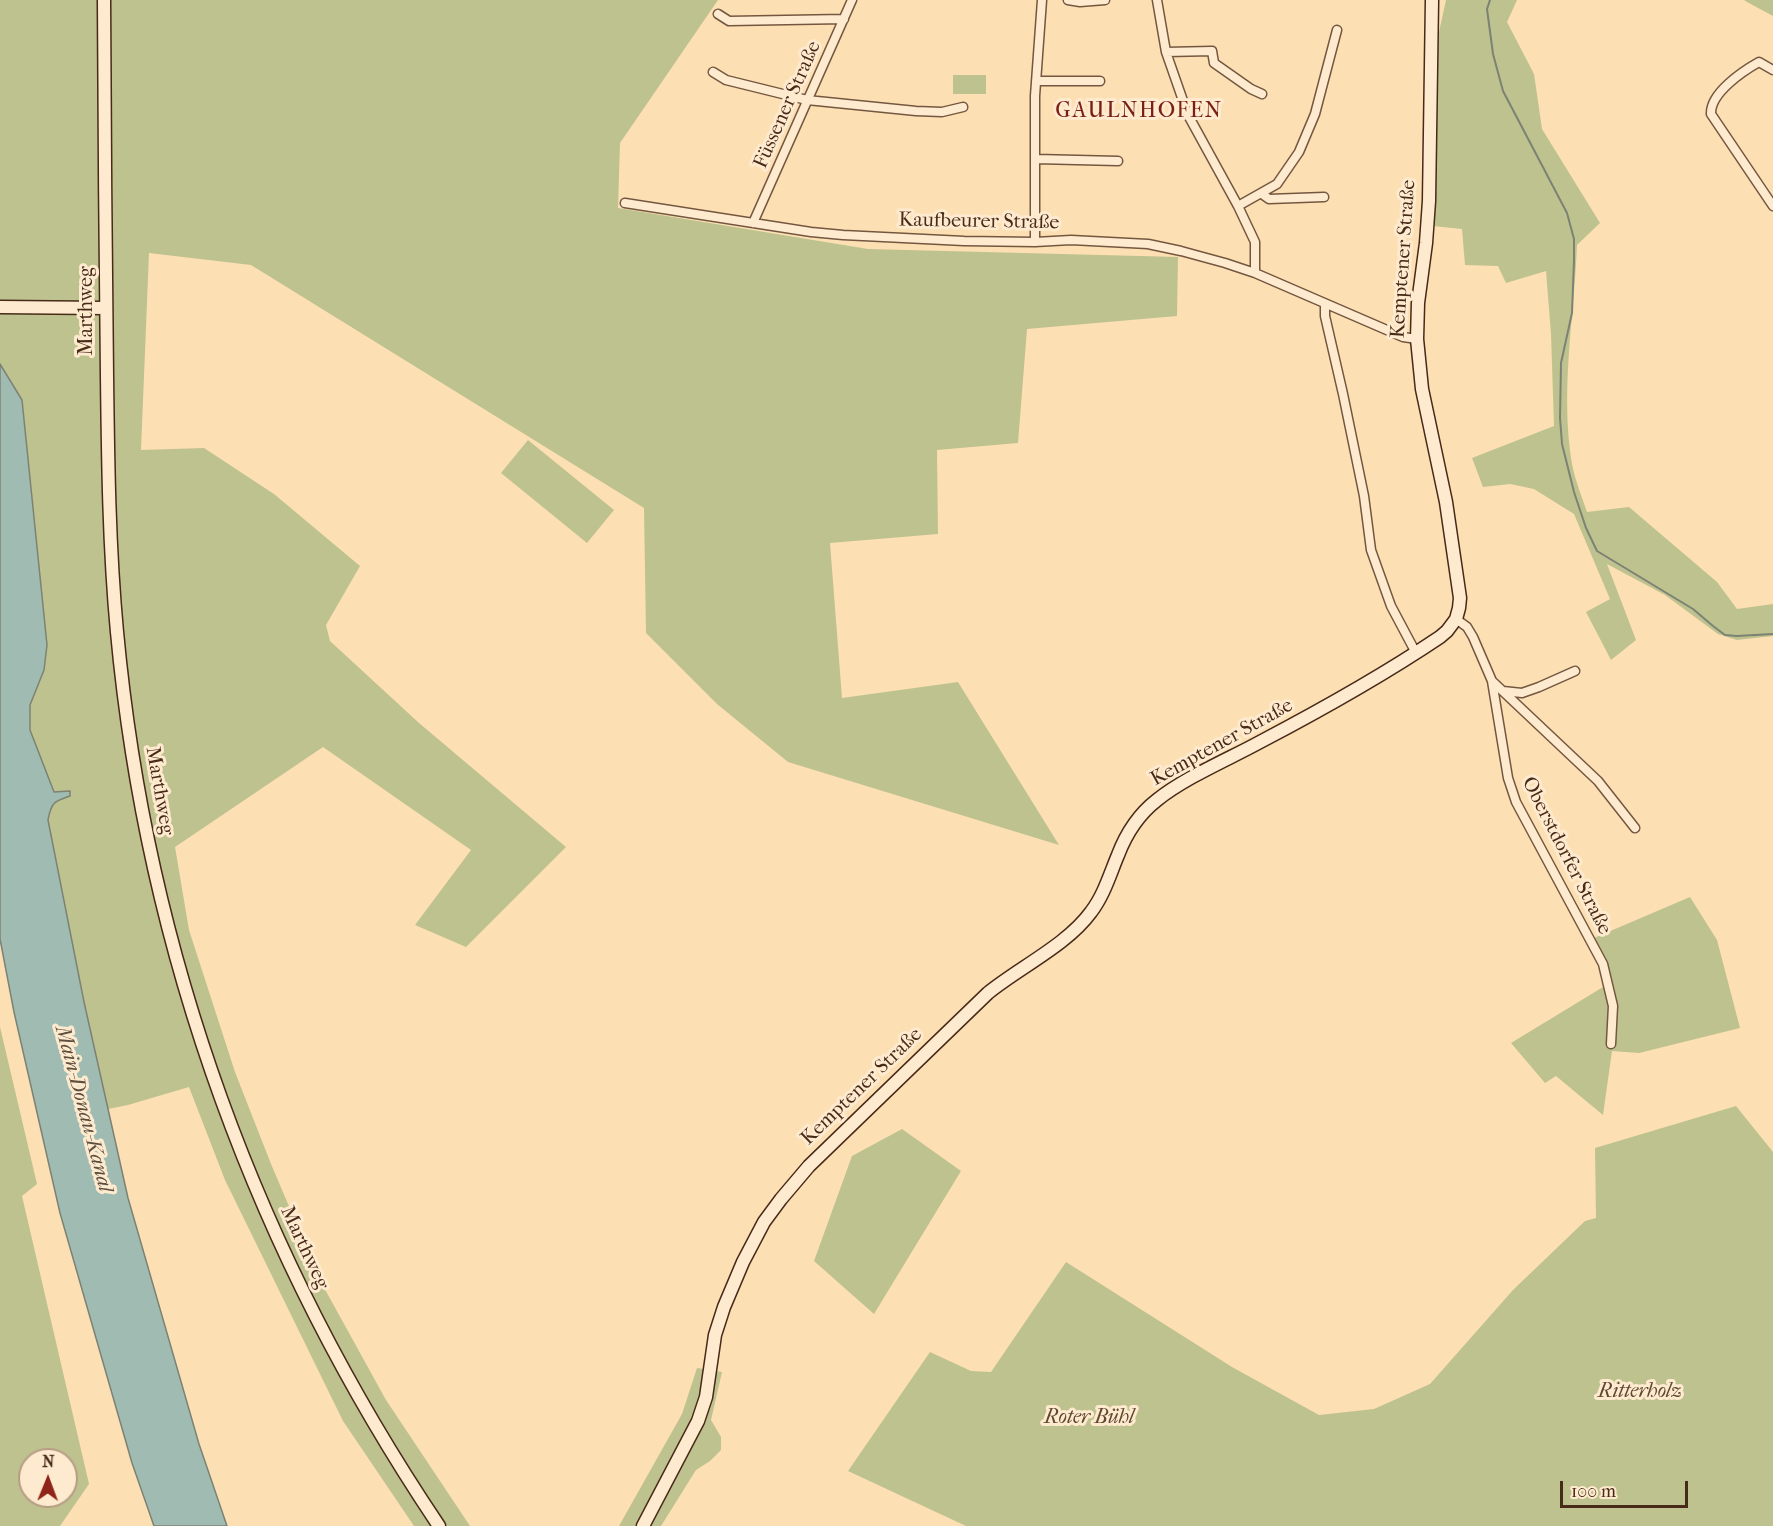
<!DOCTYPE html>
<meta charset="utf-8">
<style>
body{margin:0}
#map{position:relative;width:1773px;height:1526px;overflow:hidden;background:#fddfb4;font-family:"IM FELL French Canon",serif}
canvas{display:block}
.north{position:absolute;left:18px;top:1448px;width:60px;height:60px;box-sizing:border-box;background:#feeace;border:2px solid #b59d85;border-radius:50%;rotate:1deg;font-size:16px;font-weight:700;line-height:24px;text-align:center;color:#472a18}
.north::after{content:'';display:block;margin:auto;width:21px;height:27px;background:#8f2418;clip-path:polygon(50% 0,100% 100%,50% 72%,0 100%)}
.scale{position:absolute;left:1560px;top:1481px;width:128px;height:27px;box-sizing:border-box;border:3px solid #472a18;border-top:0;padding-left:8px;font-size:18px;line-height:21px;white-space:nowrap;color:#472a18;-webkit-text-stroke:4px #feeace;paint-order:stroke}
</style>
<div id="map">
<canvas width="1773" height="1526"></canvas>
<div class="north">N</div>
<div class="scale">100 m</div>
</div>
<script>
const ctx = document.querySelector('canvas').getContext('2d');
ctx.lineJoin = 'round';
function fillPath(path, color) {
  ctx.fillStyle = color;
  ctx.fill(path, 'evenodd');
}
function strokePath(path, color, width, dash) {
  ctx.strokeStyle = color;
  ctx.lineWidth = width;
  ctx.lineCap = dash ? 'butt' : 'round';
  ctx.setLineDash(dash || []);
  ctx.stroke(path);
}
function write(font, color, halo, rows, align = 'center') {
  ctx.font = font + ' "IM FELL French Canon",serif';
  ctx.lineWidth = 6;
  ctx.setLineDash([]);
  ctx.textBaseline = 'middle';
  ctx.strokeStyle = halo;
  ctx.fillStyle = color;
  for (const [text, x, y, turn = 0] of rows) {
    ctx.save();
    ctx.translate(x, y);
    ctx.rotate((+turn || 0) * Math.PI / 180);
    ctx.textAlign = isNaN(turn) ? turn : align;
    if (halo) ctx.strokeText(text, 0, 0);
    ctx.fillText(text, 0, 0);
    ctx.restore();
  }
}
fillPath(new Path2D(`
 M0 0H718L620 143 618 208 868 249 1178 257 1177 316 1027 329 1018 443 937 450 938 534 830 543 842 698 958 682 1059 845 788 762 717 704 646 633 644 508 251 265 149 253 141 450 204 448 274 494 360 566 326 625 330 641 419 723 566 847 466 947 415 925 471 850 323 747 175 847 189 930 235 1072 271 1164 322 1284 386 1400 470 1526H414L343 1421 225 1180 189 1087 128 1105 108 1109 84 1002 48 820C51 803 54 801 70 796L69 791 54 792 30 730V705L44 670 22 400 0 364Z
 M1446 0H1517L1507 22 1534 74 1542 129 1600 223 1577 245C1574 318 1560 391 1572 464 1575 480 1582 497 1587 512L1629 507 1717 582 1737 609 1773 604V636L1737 640 1718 634 1665 595 1607 564 1636 640 1611 660 1586 612 1610 599 1574 514 1534 489 1510 484 1483 487 1472 458 1554 426 1551 334 1546 271 1506 283 1498 266 1465 265 1462 229 1433 226 1436 46Z
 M1744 0H1773V16L1747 2Z
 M953 75H986V94H953Z
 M528 440 614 510 587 543 501 473Z
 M1690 897 1717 940 1740 1028 1639 1053 1612 1051 1603 1115 1556 1076 1545 1083 1511 1043 1608 984 1594 938Z
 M0 1027 37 1184 22 1196 89 1484 60 1526H0ZM30 1460H66V1496H30Z
 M1736 1106 1773 1152V1526H966L848 1471 930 1352 971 1371 991 1372 1066 1262 1232 1367 1319 1415 1374 1409 1430 1384 1513 1290 1585 1221 1596 1218 1595 1148Z
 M902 1129 961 1171 874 1314 814 1261 852 1156Z
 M697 1368 722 1372 711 1420 721 1437V1450L710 1461 696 1470 661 1526H619L682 1414Z`), '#bec28e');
const water = new Path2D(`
 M0 364 22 400 47 645 44 670 30 705V730L54 792 70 791V796C54 801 51 803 48 820L84 1002 128 1198 199 1444 227 1526H154L132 1463 60 1213 14 1012 0 939Z`);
fillPath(water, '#a0bcb2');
strokePath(water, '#7c8274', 1.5);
strokePath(new Path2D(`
 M1490 0 1487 9 1493 54 1503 91 1567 213 1574 239V259
 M1574 260 1572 313 1561 363 1560 418 1562 444 1574 492 1586 528 1597 551 1693 609 1713 626 1725 635 1737 636 1773 634`), '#7c8274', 2);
const street = new Path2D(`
 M1068 0 1080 2 1105 0
 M1157 0 1166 52 1188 115 1238 206 1255 242V273
 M718 14 729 21 844 19
 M1166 52 1212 51 1214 63 1251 89 1262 94
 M1773 70 1759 62C1743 71 1710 93 1711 114L1773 206
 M713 72 726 80 807 100 916 111 942 112 963 107
 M1036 81H1100
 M1036 159 1118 161
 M1262 194 1269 199 1324 197
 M625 203 811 232 843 235 964 241 1035 242 1071 240 1148 244 1181 251 1225 263 1255 273 1403 337 1417 339
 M1238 206 1277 184 1299 152 1315 114 1337 30
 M753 223 852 0
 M1035 242V96L1042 0
 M1325 304V316L1343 394 1364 496 1371 550 1391 606 1416 653
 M1456 619 1467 627 1473 637 1492 681 1598 781 1635 828
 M1492 681 1508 778 1516 802 1603 964 1613 1006 1611 1044
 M1503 691 1522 693 1539 687 1575 671`);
const secondary = new Path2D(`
 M104 0C105 125 105 251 107 376 108 462 109 547 117 632 147 955 258 1257 439 1526
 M0 307 106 308
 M643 1526 698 1421 706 1397 715 1335 724 1307 743 1262 764 1222 781 1199 809 1166 988 993C1020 967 1067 945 1091 912 1104 895 1110 874 1118 855 1126 834 1139 814 1157 800 1186 777 1227 760 1260 742 1321 710 1382 676 1440 637L1447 631 1456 619 1459 608 1460 598 1446 502 1422 389 1417 339 1418 303 1426 243 1429 201 1432 0`);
strokePath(street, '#74573f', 11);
strokePath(secondary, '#472a18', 15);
strokePath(street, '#feeace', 8);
strokePath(secondary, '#feeace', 12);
write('20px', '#472a18', '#feeace', [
 ["Füssener Straße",788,105,-66],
 ["Kaufbeurer Straße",979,222,1],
 ["Kemptener Straße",1404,259,-86],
 ["Marthweg",87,311,-90],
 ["Kemptener Straße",1222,743,-29],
 ["Marthweg",159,791,80],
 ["Oberstdorfer Straße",1566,856,63],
 ["Kemptener Straße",862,1087,-44],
 ["Marthweg",304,1248,65]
]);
write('italic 20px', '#5f4830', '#feeace', [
 ["Ritterholz",1640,1392],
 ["Roter Bühl",1089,1418]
]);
write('italic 21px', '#5d4e3e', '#feeace', [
 ["Main-Donau-Kanal",83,1109,75]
]);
ctx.letterSpacing = '1.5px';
write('22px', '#7a1f14', '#feeace', [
 ["GAULNHOFEN",1139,112]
]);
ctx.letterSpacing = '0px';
</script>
